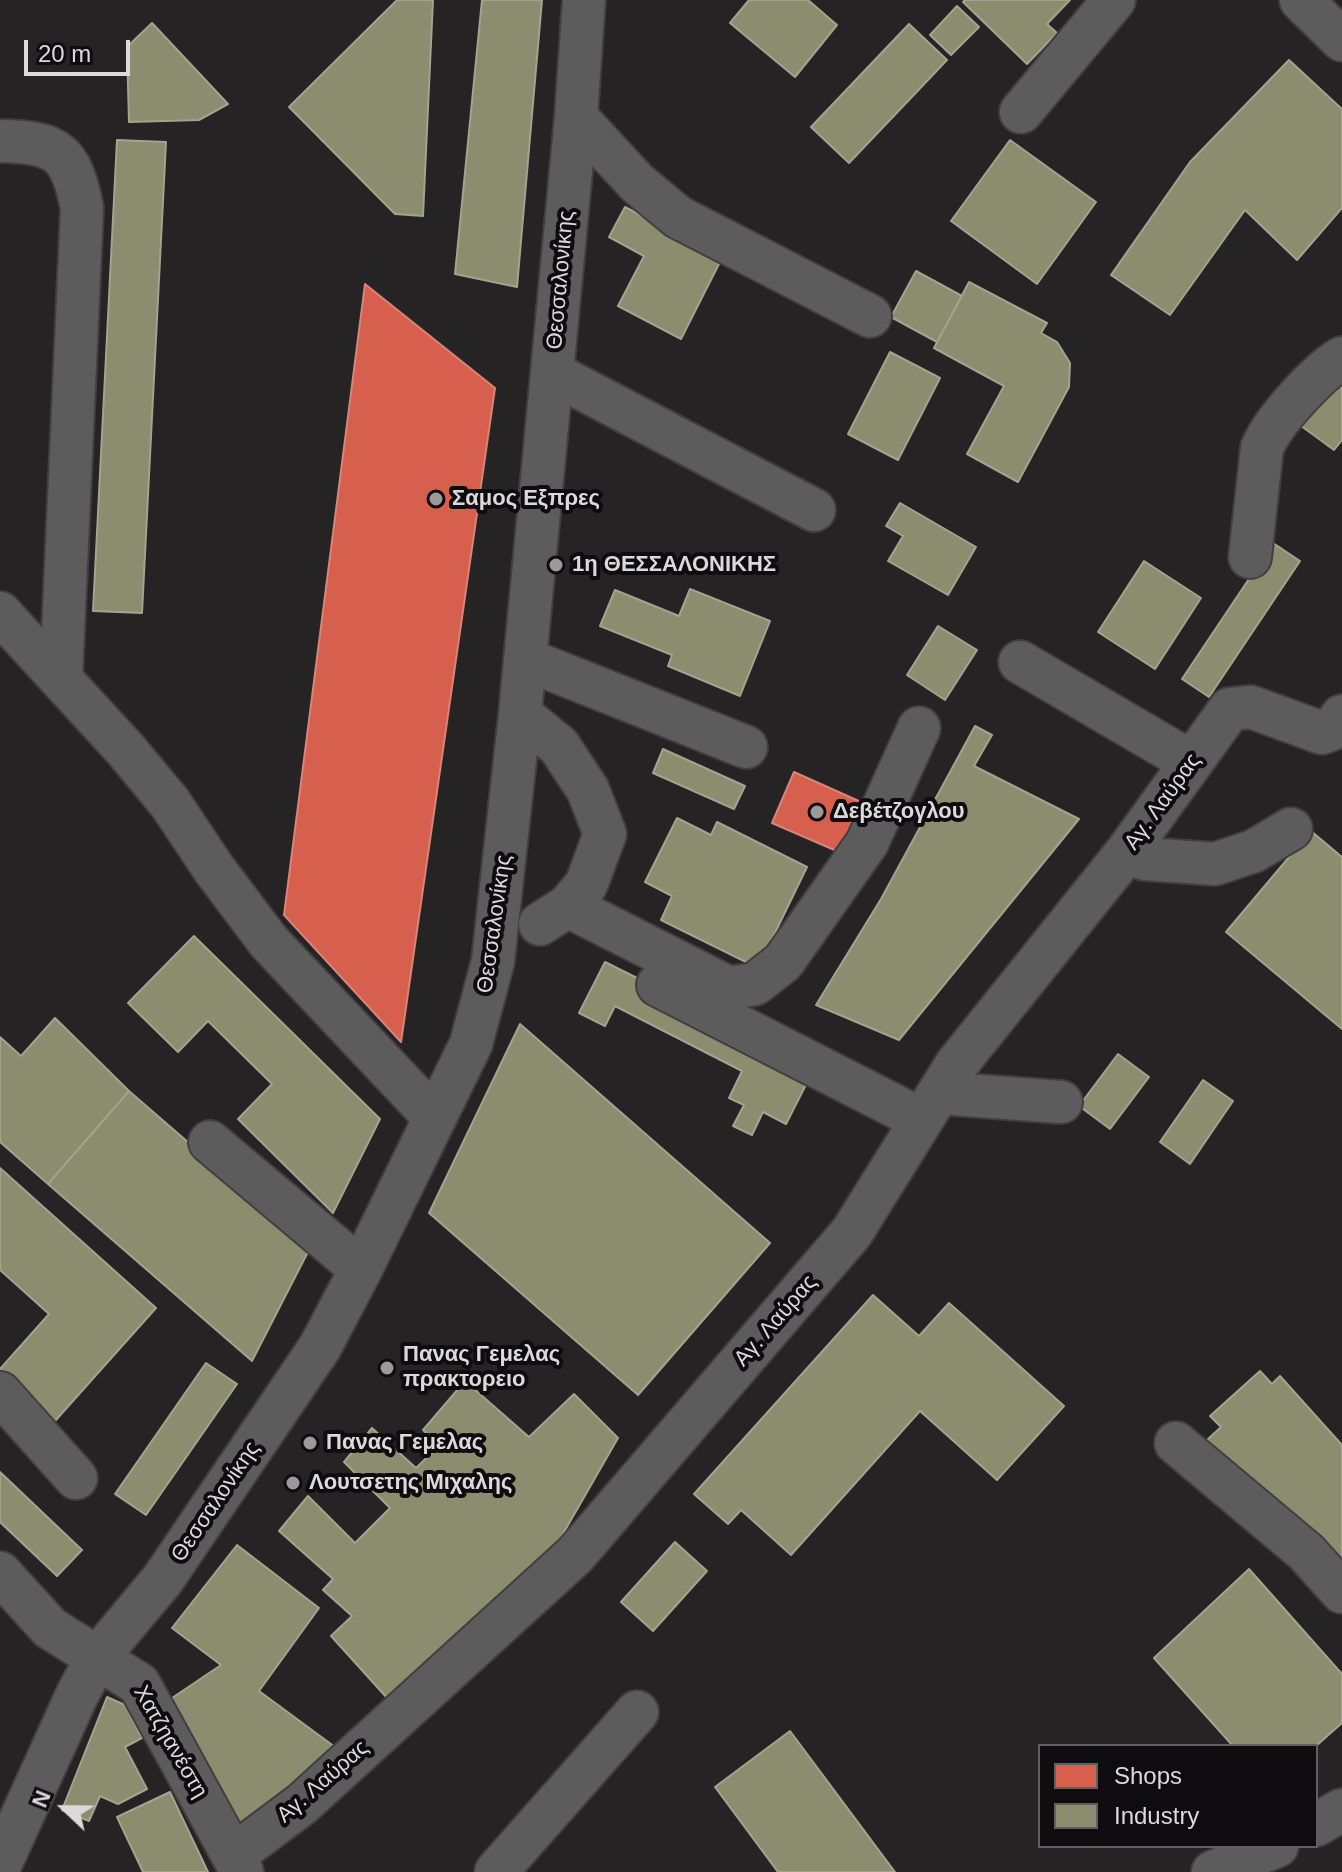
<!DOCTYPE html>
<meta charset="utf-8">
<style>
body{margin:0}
#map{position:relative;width:1342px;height:1872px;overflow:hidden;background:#262325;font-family:Helvetica,sans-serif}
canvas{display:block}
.legend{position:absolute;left:1038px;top:1744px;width:280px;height:104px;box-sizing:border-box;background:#0e0c0e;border:2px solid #605e60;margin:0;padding:10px 14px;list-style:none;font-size:24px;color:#dcd9db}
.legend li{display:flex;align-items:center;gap:16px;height:40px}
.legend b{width:40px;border:2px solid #605e60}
.north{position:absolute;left:24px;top:1768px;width:80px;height:80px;-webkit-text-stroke:6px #0e0c0e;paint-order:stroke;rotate:292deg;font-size:22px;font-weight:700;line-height:32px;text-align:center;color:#dcd9db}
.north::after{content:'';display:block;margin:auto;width:28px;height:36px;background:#dcd9db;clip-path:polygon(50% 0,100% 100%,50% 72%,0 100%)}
.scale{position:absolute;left:24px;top:40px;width:106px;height:36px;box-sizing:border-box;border:4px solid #dcd9db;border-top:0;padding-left:10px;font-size:24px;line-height:28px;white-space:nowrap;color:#dcd9db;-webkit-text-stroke:6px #0e0c0e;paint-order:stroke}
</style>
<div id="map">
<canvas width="1342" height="1872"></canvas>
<ul class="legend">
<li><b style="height:22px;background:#d6604d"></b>Shops</li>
<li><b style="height:22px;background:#8c8c6e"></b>Industry</li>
</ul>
<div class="north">N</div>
<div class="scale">20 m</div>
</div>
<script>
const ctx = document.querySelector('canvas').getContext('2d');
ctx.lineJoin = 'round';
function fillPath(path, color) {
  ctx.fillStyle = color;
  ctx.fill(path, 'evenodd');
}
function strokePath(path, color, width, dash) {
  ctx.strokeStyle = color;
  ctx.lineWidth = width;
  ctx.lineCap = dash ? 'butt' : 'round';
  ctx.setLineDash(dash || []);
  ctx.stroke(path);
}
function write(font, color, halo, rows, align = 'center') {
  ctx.font = font + ' Helvetica,sans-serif';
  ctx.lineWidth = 8;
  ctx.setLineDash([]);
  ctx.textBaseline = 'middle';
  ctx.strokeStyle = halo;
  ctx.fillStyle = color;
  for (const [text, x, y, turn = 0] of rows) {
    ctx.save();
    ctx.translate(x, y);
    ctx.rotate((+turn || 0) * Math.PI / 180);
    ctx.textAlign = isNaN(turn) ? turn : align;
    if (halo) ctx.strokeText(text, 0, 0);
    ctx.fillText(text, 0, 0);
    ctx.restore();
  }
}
const shops = new Path2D(`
 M365 284 495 388 401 1042 284 915Z
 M794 772 861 802 839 852 772 823Z`);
fillPath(shops, '#d6604d');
strokePath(shops, '#d88478', 2);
const industry = new Path2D(`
 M397 0H433L423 216 395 214 289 107Z
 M482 0H542L517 287 455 274Z
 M749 0H808L837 25 795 77 730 23Z
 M965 0H1070L1047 24 1057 33 1027 64 963 2Z
 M957 6 979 27 951 55 930 35Z
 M152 23 228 104 199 120 129 122 127 47Z
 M909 24 947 60 849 163 811 127Z
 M1289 60 1342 109V208L1297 260 1245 210 1170 315 1111 275 1190 162Z
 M117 140 166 142 142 613 93 611Z
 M1010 140 1096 202 1037 284 951 221Z
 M625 207 722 258 681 339 618 306 644 256 609 237Z
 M916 271 962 296 937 342 891 317Z
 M969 282 1047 323 1041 333 1057 342 1070 363 1069 387 1018 482 967 454 1004 386 934 348Z
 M890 352 940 378 898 460 848 434Z
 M1342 374V440L1334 450 1293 420Z
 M900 503 976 547 948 595 888 561 903 536 886 526Z
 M1273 543 1300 561 1209 697 1182 679Z
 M1144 561 1201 598 1155 669 1098 632Z
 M690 589 770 621 740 696 668 666 672 655 600 626 615 590 679 616Z
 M938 626 977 650 945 700 907 675Z
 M975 726 992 735 974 766 1079 819 899 1040 816 1005 881 899Z
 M663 749 745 786 734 809 653 773Z
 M677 818 711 835 717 822 807 867 758 968 661 920 672 896 645 882Z
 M1311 831 1342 857V1029L1226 932Z
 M194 936 380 1119 333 1213 238 1119 272 1084 208 1021 178 1052 128 1003Z
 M605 962 815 1067 786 1124 763 1112 752 1135 733 1126 744 1105 729 1098 742 1071 615 1006 605 1026 579 1013Z
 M55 1018 129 1091 48 1184 0 1142V1037L21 1056Z
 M520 1024 770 1243 638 1395 429 1213Z
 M1118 1054 1149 1077 1110 1129 1079 1106Z
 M1203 1080 1233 1101 1190 1164 1160 1142Z
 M129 1091 310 1248 252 1361 48 1184Z
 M0 1168 156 1308 47 1430 0 1387V1369L49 1314 0 1270Z
 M873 1295 919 1336 949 1303 1064 1406 997 1480 920 1411 791 1555 741 1510 728 1524 694 1494Z
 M206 1363 237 1384 146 1515 115 1494Z
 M1260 1371 1272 1384 1280 1376 1342 1445V1590L1207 1440 1221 1427 1210 1416Z
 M465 1381 529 1437 574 1394 618 1438 552 1553 388 1699 331 1636 352 1616 323 1590 333 1579 279 1531 308 1496 355 1543 390 1508 344 1462 372 1428 416 1468 439 1446 423 1430Z
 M0 1472 82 1550 57 1576 0 1522Z
 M675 1542 707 1571 653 1631 621 1602Z
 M237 1545 319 1608 259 1691 335 1747 240 1832 172 1698 221 1665 172 1628Z
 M1249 1569 1342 1674V1723L1316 1746H1233L1154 1658Z
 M107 1697 125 1705 142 1738 125 1747 147 1789 118 1804 100 1796 89 1821 62 1810Z
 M790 1731 895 1872H778L715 1787Z
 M170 1792 208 1872H143L117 1817Z`);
fillPath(industry, '#8c8c6e');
strokePath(industry, '#a4a38f', 2);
const minor = new Path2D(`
 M1301 0 1342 40
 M1021 112 1114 0
 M576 117 637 183 678 217 870 316
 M0 141C57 142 71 151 82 208L61 678
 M552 373 814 510
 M1250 557 1262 448C1273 421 1317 373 1342 358
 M0 613 126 750 170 803 214 869 269 942 435 1118
 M525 659 746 747
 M1020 662 1191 762
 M520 714 559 746 588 790 605 834 586 885 568 906
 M1126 853 1145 859 1215 864 1254 851 1291 829
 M540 924 568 906 729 988 755 984 783 962 867 843 919 728
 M658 985 922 1120
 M939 1093 1061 1102
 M210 1142 361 1269
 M0 1393 76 1478
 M1176 1443 1306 1552 1342 1592
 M0 1573 50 1628 139 1684 242 1872
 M1316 1825 1342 1810
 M234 1855 302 1804 575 1555 852 1232 956 1065 1126 853 1230 709 1251 707 1322 733 1332 729 1342 716
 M0 1865 77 1695 97 1658 163 1579 320 1347 361 1269 471 1044 493 961 520 714 576 117 584 0
 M496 1872 637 1712
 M1213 1872 1277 1846`);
strokePath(minor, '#403e3f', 46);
strokePath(minor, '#5d5c5d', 42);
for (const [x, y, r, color] of [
 [436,499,8,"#9c999b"],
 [556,565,8,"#9c999b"],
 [817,812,8,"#9c999b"],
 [387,1368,8,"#9c999b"],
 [310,1443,8,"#9c999b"],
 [293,1483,8,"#9c999b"]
]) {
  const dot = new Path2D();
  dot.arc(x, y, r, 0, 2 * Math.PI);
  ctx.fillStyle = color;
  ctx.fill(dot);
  strokePath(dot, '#0e0c0e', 3);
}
write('22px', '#dcd9db', '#0e0c0e', [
 ["Θεσσαλονίκης",561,280,-85],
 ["Αγ. Λαύρας",1163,802,-54],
 ["Θεσσαλονίκης",495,924,-82],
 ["Αγ. Λαύρας",776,1321,-49],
 ["Θεσσαλονίκης",216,1502,-56],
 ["Χατζηανέστη",170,1742,60],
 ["Αγ. Λαύρας",323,1782,-41]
]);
write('bold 22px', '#dcd9db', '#0e0c0e', [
 ["Σαμος Εξπρες",452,499],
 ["1η ΘΕΣΣΑΛΟΝΙΚΗΣ",572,565],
 ["Δεβέτζογλου",833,812],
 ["Πανας Γεμελας",403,1355],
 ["πρακτορειο",403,1380],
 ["Πανας Γεμελας",326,1443],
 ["Λουτσετης Μιχαλης",309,1483]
], 'left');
</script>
